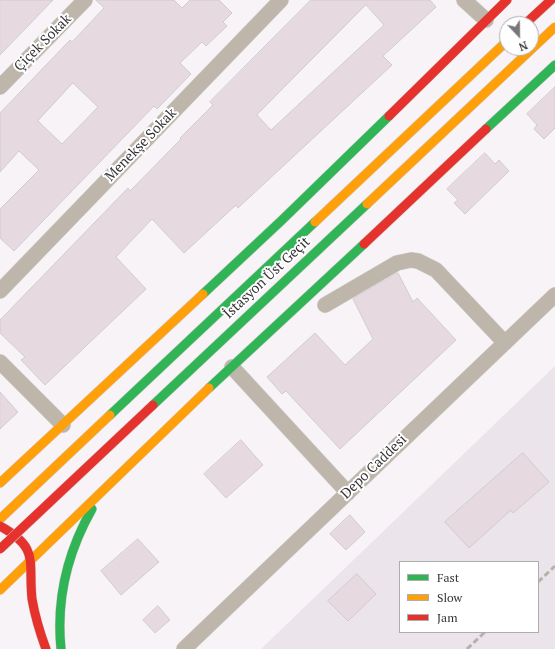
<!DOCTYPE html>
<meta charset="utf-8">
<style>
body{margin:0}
#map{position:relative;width:555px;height:649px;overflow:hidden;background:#f7f3f7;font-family:"PT Serif",serif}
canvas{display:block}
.legend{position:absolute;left:399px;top:561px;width:140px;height:72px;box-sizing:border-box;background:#fff;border:1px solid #aeadae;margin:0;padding:5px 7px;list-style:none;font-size:12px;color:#353235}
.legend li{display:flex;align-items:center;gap:8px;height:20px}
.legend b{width:20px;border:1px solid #aeadae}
.north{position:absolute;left:499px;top:16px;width:40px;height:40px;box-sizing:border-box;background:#fff;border:1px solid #aeadae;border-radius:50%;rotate:158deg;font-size:11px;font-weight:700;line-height:16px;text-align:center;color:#353235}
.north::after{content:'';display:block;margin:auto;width:14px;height:18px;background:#797679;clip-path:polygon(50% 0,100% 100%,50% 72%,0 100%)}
</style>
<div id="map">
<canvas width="555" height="649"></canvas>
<ul class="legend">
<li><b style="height:5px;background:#30b455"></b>Fast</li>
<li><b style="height:5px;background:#ff9f0a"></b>Slow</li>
<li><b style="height:5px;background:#e5322d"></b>Jam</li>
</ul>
<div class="north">N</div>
</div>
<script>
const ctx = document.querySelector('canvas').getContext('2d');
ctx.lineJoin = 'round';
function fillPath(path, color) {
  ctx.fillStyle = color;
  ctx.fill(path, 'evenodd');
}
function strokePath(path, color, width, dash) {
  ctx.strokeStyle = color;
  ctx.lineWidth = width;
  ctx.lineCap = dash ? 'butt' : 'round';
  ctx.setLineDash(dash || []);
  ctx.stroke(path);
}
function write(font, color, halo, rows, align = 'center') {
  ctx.font = font + ' "PT Serif",serif';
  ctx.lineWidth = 4;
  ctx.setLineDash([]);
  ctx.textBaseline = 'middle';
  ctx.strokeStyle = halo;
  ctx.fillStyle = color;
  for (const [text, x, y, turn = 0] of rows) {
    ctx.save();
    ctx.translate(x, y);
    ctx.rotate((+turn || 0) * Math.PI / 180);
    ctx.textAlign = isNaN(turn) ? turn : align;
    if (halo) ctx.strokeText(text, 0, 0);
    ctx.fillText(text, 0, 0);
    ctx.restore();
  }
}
fillPath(new Path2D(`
 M555 366V649H261ZM400 562H538V632H400Z`), '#ebe4eb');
const building = new Path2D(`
 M0 0H53L0 55Z
 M96 0H174L182 8 190 0H219L232 13 223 22 227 26 206 46 202 42 180 63 191 74 157 109 154 106 14 251 0 238V209L39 170 19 151 0 172V113L70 40 72 42 104 8ZM73 83 98 107 62 144 38 121Z
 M311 0H430L436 7 383 56 392 65 238 208 236 205 184 253 152 219 116 257 146 289 45 385 21 360 25 357 0 333V320L128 188 130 191 181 139 180 138 213 105 210 102ZM366 5 384 25 271 130 257 115Z
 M555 87V128L544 139 534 129 537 125 527 114Z
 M485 153 495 164 499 160 509 171 465 214 454 203 458 200 447 189Z
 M398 273 413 302 417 298 456 340 340 449 286 391 282 394 267 377 315 333 345 365 373 339 353 299Z
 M0 392 18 412 0 429Z
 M241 440 263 465 226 498 204 474Z
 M523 453 549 482 513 513 511 510 469 548 445 522Z
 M350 515 365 532 346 550 330 534Z
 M138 539 159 562 121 595 101 571Z
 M357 574 376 594 348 621 328 601Z
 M158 606 170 620 155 633 143 620Z`);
fillPath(building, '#e6d9e0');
strokePath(building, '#cfcccf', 1);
const street = new Path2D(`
 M464 0 486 20
 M0 87 85 0
 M0 291 281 0
 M325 305 397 263 411 260 418 261 436 270 505 343
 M0 362 63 425
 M232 367 348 493
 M184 649 555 295`);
const fast = new Path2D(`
 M486 129 555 65
 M203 294 281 221 389 116
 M209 388 364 244
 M110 415 315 222
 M61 649C56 599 67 553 92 509`);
const slow = new Path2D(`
 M315 222 507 41
 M0 483 203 294
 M0 519 110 415
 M0 590 209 388`);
const jam = new Path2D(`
 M525 24 551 0
 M389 116 507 0
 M364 244 486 129
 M0 526C40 548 28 561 32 599 35 616 40 633 46 649`);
strokePath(street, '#d3d1d3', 16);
strokePath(fast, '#d3d1d3', 10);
strokePath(slow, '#d3d1d3', 10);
strokePath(jam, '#d3d1d3', 10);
strokePath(street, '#beb6aa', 15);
strokePath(fast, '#30b455', 9);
strokePath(slow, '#ff9f0a', 9);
strokePath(jam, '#e5322d', 9);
strokePath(new Path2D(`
 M538 582 555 566
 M467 649 485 632`), '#b6b1aa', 3, [6, 3]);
const fastBridge = new Path2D(`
 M153 405 367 204`);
const slowBridge = new Path2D(`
 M367 204 555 27`);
const jamBridge = new Path2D(`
 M0 549 153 405`);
strokePath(fastBridge, '#d3d1d3', 10, []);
strokePath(slowBridge, '#d3d1d3', 10, []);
strokePath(jamBridge, '#d3d1d3', 10, []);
strokePath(fastBridge, '#30b455', 9);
strokePath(slowBridge, '#ff9f0a', 9);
strokePath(jamBridge, '#e5322d', 9);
write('14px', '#353235', '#fff', [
 ["Çiçek Sokak",43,43,-45],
 ["Menekşe Sokak",141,145,-46],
 ["İstasyon Üst Geçit",267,278,-43],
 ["Depo Caddesi",374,467,-44]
]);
</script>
